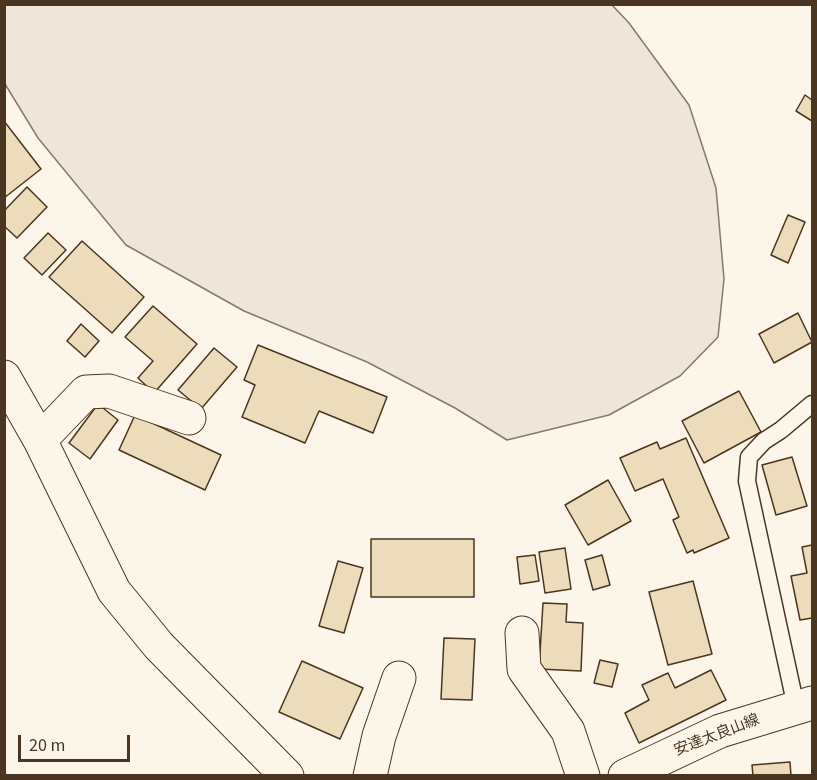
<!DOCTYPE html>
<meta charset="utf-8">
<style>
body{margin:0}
#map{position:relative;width:817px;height:780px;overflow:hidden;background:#fbf6e9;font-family:"Source Sans 3",sans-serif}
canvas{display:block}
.frame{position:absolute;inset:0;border:6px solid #4a3520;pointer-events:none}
.scale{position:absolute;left:18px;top:735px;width:112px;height:27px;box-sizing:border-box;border:3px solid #4a3520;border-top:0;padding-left:8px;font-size:18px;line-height:21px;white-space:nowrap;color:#4a3520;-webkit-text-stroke:4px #fbf6e9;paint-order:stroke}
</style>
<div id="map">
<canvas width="817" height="780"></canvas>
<div class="frame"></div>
<div class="scale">20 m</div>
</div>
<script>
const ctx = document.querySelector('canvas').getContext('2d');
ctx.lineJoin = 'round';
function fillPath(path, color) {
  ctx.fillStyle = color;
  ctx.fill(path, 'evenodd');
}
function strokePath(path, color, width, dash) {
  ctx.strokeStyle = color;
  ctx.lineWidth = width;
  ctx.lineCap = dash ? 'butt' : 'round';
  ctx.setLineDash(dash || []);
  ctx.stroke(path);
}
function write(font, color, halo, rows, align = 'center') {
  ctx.font = font + ' "Source Sans 3","Noto Sans JP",sans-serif';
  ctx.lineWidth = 4.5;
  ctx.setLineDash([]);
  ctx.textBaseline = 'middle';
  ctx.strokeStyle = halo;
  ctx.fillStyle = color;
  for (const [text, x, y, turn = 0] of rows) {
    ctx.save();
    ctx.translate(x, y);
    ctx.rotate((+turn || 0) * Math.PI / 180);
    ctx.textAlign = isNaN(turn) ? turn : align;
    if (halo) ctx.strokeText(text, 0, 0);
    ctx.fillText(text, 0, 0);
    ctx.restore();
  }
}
const green = new Path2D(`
 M5 4 612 5 629 23 689 105 716 188 724 279 718 337 680 376 609 415 507 440 455 408 367 362 244 311 126 245 38 138 5 84Z`);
fillPath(green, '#ede6d9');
strokePath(green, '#887966', 1.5);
const building = new Path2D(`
 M805 95 812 100V121L796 111Z
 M4 121 41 169 4 198Z
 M27 187 47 207 17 238 4 226V211Z
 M788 215 805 222 788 263 771 255Z
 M48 233 66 250 42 275 24 258Z
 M82 241 144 297 112 333 49 277Z
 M153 306 197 344 154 393 138 378 153 361 125 337Z
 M798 313 812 342 774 363 759 334Z
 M81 324 99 341 85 357 67 341Z
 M258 345 387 397 373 433 319 411 305 443 242 417 255 385 244 380Z
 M214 348 237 367 201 409 178 390Z
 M739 391 761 432 704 463 682 421Z
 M98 404 118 420 90 459 69 443Z
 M135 415 221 455 205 490 119 450Z
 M686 438 729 538 694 553 693 550 687 553 673 520 679 517 663 479 635 491 620 458 657 442 660 449Z
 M792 457 807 506 776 515 762 465Z
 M608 480 631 521 588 545 565 505Z
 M371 539H474V597H371Z
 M812 545V618L800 620 791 576 807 573 802 547Z
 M565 548 571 589 545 593 539 552Z
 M535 555 539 581 520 584 517 557Z
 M602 555 610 585 593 590 585 560Z
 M338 561 363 568 344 633 319 626Z
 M693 581 712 654 668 665 649 592Z
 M543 603 567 604 566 622 583 623 581 671 539 669Z
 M444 638 475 639 472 700 441 699Z
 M600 660 618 664 612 687 594 683Z
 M302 661 363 688 340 739 279 712Z
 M711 670 726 700 639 743 625 713 649 700 642 685 668 673 675 688Z
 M790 762 791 776H753L752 765Z`);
fillPath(building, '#ecdcbc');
strokePath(building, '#4a3520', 1.5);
const lane = new Path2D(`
 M796 707 747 481 749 457 764 441 781 430 812 404`);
const street = new Path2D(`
 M4 377 40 440 114 591 159 646 287 776
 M40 440 86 392 109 391 189 418
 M522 633 524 669 568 731 583 776
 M370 776 379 736 399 678`);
const secondary = new Path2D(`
 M625 776 720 731 812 703`);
strokePath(lane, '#4a3520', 19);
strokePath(street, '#4a3520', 35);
strokePath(secondary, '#4a3520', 35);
strokePath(lane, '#fbf6e9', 16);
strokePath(street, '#fbf6e9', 33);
strokePath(secondary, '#fbf6e9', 33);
write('15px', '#4a3520', '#fbf6e9', [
 ["安達太良山線",717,736,-21]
]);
</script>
